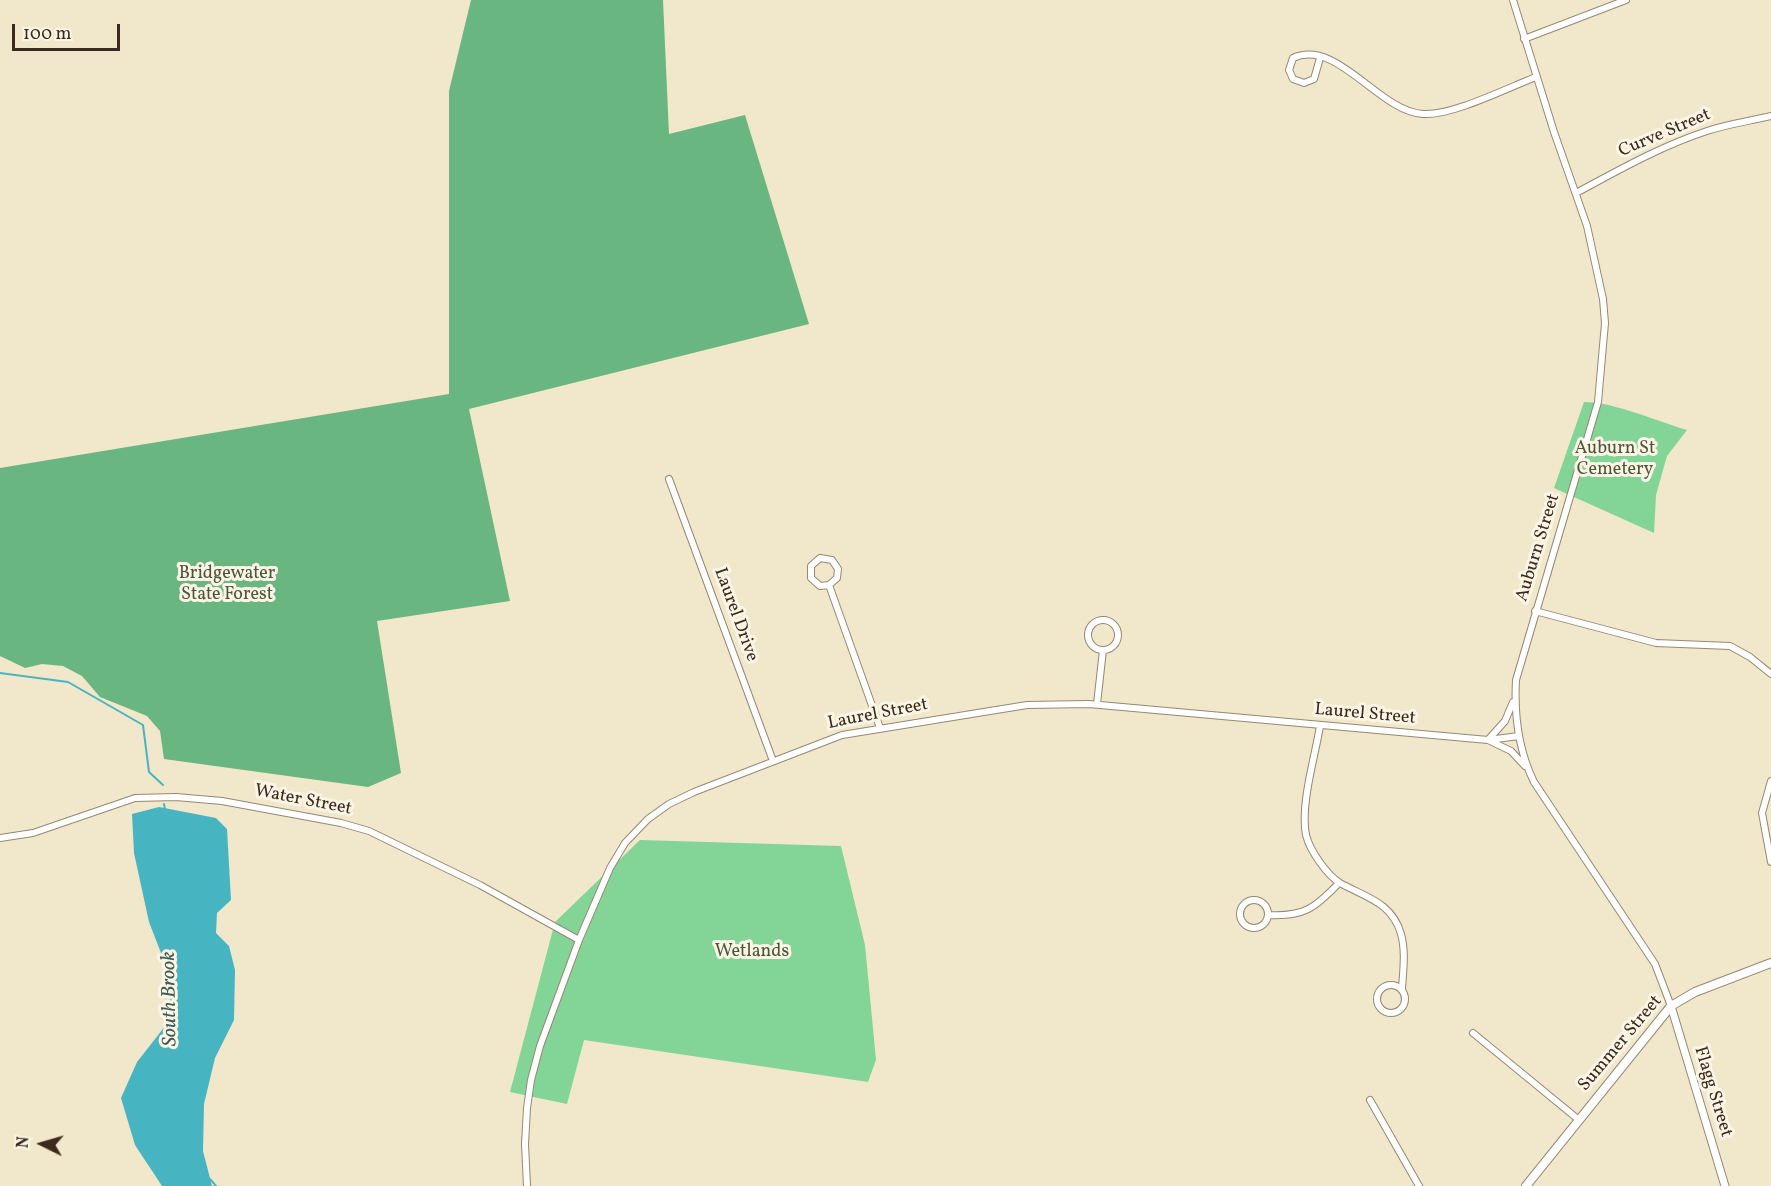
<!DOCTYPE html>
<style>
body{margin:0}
#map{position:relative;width:1771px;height:1186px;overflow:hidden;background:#f1e7ca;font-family:Vollkorn,serif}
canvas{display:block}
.north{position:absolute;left:12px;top:1114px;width:60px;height:60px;-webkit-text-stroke:4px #fcf5e5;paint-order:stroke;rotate:275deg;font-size:16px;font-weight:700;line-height:24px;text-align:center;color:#3b2a1e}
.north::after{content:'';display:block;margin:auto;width:21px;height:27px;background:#3b2a1e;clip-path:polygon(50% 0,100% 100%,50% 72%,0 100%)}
.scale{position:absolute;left:12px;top:24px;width:108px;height:27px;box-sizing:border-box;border:3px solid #3b2a1e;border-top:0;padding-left:8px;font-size:18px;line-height:21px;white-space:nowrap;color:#3b2a1e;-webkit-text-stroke:4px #fcf5e5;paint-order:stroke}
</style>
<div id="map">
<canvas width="1771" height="1186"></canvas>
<div class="north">N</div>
<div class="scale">100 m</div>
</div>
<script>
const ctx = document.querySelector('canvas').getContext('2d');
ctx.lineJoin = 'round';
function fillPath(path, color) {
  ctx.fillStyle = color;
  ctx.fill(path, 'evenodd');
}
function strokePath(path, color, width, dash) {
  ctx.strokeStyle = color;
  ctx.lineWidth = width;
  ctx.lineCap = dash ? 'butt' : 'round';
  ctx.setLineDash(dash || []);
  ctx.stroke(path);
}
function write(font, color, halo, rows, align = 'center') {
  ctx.font = font + ' Vollkorn,serif';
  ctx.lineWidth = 6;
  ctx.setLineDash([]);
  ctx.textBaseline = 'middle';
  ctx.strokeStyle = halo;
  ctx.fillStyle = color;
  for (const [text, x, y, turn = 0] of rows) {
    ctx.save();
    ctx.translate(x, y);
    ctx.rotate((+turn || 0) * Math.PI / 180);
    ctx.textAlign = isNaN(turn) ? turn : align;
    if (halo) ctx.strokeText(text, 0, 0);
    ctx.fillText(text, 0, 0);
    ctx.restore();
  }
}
fillPath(new Path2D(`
 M1584 402C1614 402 1656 421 1687 430L1667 456 1656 495 1654 533 1554 488Z
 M640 840 841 846 865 945 876 1060 868 1082 584 1040 567 1104 510 1092 555 922Z`), '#83d597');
fillPath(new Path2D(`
 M471 0H663L669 134 745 115 809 324 469 409 510 601 377 621 401 773 368 787 164 759 160 731 147 716 100 697 82 676 63 666 42 664 25 668 0 656V468L449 394V91Z`), '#6ab680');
fillPath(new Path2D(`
 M159 807 216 818 227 829 231 900 217 913 216 933 229 946 235 970 234 1020 215 1058 204 1104 203 1151 212 1186H162L135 1145 121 1098 137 1062 166 1025 173 984 149 922 134 853 132 814Z`), '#46b5c1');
strokePath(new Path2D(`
 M0 673 68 682 143 725 149 772 163 785
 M164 804 165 810
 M210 1179 216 1186`), '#46b5c1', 2);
const minor = new Path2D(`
 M1513 0 1554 132 1587 226 1603 299 1605 323 1598 402 1516 680C1514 716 1518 749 1534 782L1655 964 1671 1006
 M1524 39 1626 0
 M1320 58 1314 79 1304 83 1293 79 1289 70 1293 58C1337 38 1378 111 1423 114 1452 116 1507 88 1536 77
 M1576 193C1619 170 1661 146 1707 131 1728 124 1750 121 1771 116
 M669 479 773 761
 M829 585 837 578 838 569 832 560 820 558 811 566V578L820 586 829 585 880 728
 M1535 611 1656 643 1730 646 1750 657 1771 674
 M1088 635a15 15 0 1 1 30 0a15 15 0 1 1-30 0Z
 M1513 702 1505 721 1488 740 1511 751 1525 766
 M1097 704 1103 650
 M1320 726C1315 757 1300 805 1306 835 1310 851 1327 875 1340 883 1365 897 1392 902 1401 934 1406 952 1403 971 1402 989
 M1771 781 1762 813 1771 862
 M0 838 33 833 135 798 176 797 222 801 341 823 369 831 480 885 579 940
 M1240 914a14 14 0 1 1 28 0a14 14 0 1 1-28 0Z
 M1268 915C1304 917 1315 908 1339 883
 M1377 999a14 14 0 1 1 28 0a14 14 0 1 1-28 0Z
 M1473 1033 1579 1120
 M1370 1100 1419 1186
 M527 1186 525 1144 527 1108 531 1080 540 1046 579 940 610 868 625 843 648 819 669 804 694 792 842 735 1027 705 1089 704 1488 740 1519 736`);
const tertiary = new Path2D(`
 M1671 1006 1725 1186`);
const secondary = new Path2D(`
 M1526 1186 1671 1006 1695 992 1771 963`);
strokePath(minor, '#968874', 8);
strokePath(tertiary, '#968874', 9);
strokePath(secondary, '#968874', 10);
strokePath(minor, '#fff', 6);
strokePath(tertiary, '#fff', 7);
strokePath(secondary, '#fff', 8);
write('18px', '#3b2a1e', '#fcf5e5', [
 ["Curve Street",1665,134,-23],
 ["Auburn Street",1539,548,-73],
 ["Laurel Drive",735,615,70],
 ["Laurel Street",878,715,-11],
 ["Laurel Street",1365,715,5],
 ["Water Street",303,801,11],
 ["Summer Street",1621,1044,-50],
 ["Flagg Street",1712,1092,73]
]);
write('18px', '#4d553c', '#fcf5e5', [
 ["Auburn St",1615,450],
 ["Cemetery",1615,471],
 ["Bridgewater",227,575],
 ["State Forest",227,596],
 ["Wetlands",752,953]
]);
write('italic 20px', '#3f5b57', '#fcf5e5', [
 ["South Brook",171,999,-91]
]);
</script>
